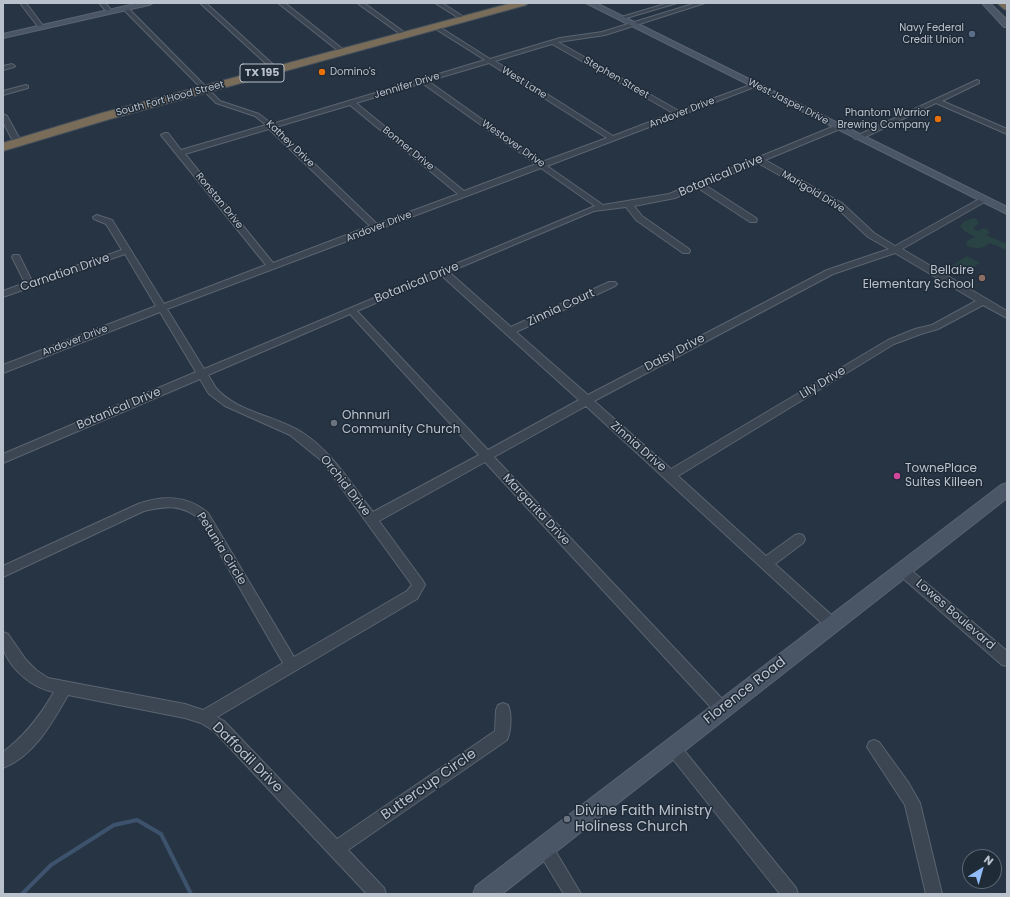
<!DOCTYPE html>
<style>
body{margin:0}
#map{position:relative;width:1010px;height:897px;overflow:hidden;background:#273443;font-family:Poppins,sans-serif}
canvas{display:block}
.frame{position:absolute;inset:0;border:4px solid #b9c1cd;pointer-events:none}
.north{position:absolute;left:962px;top:849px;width:40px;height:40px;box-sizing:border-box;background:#202b38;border:1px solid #5d6774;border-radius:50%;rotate:37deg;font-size:11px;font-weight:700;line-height:16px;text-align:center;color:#b9c1cd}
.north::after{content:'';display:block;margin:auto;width:14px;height:18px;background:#92bcf9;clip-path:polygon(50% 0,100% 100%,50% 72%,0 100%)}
</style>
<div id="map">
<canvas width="1010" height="897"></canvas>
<div class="frame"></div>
<div class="north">N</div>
</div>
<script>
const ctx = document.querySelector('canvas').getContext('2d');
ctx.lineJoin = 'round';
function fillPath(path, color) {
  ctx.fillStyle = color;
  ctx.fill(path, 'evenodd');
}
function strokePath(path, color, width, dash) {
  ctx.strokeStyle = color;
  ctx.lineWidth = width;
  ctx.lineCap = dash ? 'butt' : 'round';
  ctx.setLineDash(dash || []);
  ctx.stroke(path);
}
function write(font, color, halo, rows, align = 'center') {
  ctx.font = font + ' Poppins,sans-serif';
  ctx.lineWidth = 3;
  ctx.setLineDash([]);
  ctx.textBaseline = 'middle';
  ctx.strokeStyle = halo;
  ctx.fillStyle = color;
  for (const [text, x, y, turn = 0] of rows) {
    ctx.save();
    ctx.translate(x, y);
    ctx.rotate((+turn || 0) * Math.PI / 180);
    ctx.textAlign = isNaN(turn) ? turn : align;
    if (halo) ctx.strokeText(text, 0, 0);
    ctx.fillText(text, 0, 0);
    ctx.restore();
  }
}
fillPath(new Path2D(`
 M973 218 976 219 979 223 973 228 978 231 983 228 987 229 990 233 986 235 1007 244V249H1004L990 243C982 249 975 250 966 245L967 241 975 237 964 231 960 226 965 221Z
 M967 256 980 263 964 273 951 266Z`), '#294244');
strokePath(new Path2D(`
 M22 894 51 865 114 825 137 820 161 834 191 894`), '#3d526c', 4);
const street = new Path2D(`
 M20 3H26L44 27 43 28H39Z
 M99 3H105L113 12 112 13H108Z
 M200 3H206L278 69V71H274Z
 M278 3H285L345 51V53H341Z
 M357 3H364L408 35 403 36Z
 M435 3H442L467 19 462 20Z
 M668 3H677L623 19 618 18Z
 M696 3H705L605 35 558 42 679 111 753 84H757V86L547 166 603 205 669 194 837 125 841 127 840 129 765 160 842 203 874 233 895 246 981 198H984L988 200 902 249 1007 311V318L983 305 938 329 921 334 894 344 678 476 766 556 795 535 799 534 803 535 805 539 803 543 775 564 837 620 839 624 837 628 832 630 827 628 586 406 494 457 727 704 729 709 727 714 722 716 717 714 485 462 379 521 423 581 425 585 417 599 217 717 224 721 337 839 495 731 496 710 498 705 503 703 508 705C512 714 511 731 507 740L348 850 384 888 386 894H367L214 731 201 723 185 718 68 695C52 723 34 756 3 768V752C25 736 40 716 54 692 33 688 12 671 4 651 2 646 3 638 3 632L8 634 26 660 36 670 48 678 185 704 203 710 283 663 200 519C181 504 167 506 144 511L3 577V566L138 504C163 495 187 495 208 513L294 657 407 591 412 585 322 461 290 435 225 406 209 394 200 379 3 463V454L196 372 160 312 3 373V365L156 306 125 254 3 297V291L25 283 12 257 13 255H19L32 281 122 250 106 224 94 219 93 217 97 215 112 220 164 304 266 265 161 135 165 133H168L181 150 266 125 255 116 216 103 123 9V7H127L220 101 259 114 272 124 485 60 434 28V26H438L490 59 560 38 602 32ZM552 44 673 113 613 136 495 61ZM489 63 607 138 542 162 428 81ZM422 83 536 164 464 191 356 103ZM350 105 458 194 377 224 276 127ZM269 129 370 226 273 263 185 154ZM758 163 836 207 868 237 889 249 827 270 588 395 516 332 615 286 617 284 615 282H609L511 327 449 272 594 211 626 207 636 220 683 253H689L690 251 689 249 642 216 634 206 675 198 698 188 750 222H756L757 220 756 218 705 185ZM541 168 595 206 204 369 167 309ZM895 253 976 301 932 325 915 329 888 340 671 469 594 401 833 274ZM441 275 579 400 488 450 357 311ZM350 314 479 455 373 512C351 484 333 453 303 433 277 416 236 412 216 388 213 384 211 379 208 375Z
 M12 64 15 66 14 67 3 70V66Z
 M977 80 979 81V83L942 101 1007 129V134L936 103 861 139H855L854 137Z
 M26 85 28 86V88L3 95V91Z
 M3 114 7 116 22 143 21 145H15L14 143 3 122Z
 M902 565 906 566 1007 651V666L1002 665 898 574 896 570 898 566Z
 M874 740 879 742 908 782 920 803 942 894H926L905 805 867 747 869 742Z
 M673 741 678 743 796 888 798 894H780L668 753 666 748 668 743Z
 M544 840 550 842 581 894H564L536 848 538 842Z`);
const secondary = new Path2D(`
 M139 3H153L149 5 3 38V34Z
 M586 3H596L1007 207V214Z
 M982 3H990L1007 20V27H1004Z
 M1007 483V498L502 894H473L476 886 1001 485Z`);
const highway = new Path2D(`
 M512 3H528L526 5 110 119 3 151V143L102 113Z
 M997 3H1007V10L1004 9Z`);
strokePath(street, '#5a6470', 2);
strokePath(secondary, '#5a6470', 2);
strokePath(highway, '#46515d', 2);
fillPath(street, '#3c4653');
fillPath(secondary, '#4a5566');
fillPath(highway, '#796c59');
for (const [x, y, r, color] of [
 [972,34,4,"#5c6f8a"],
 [322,72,4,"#e8710a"],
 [938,119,4,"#e8710a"],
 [982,278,4,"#8d6e63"],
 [334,423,4,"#6b7280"],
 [897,476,4,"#d1479c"],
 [567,819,4,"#6b7280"]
]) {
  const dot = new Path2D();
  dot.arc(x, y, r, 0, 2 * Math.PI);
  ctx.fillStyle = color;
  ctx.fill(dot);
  strokePath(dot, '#202b38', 1.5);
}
write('10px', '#b9c1cd', '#202b38', [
 ["Navy Federal",964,28],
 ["Credit Union",964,40],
 ["Domino's",330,72,"left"],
 ["Phantom Warrior",930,113],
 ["Brewing Company",930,125]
], 'right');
write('10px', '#b9c1cd', '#202b38', [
 ["Stephen Street",616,78,30],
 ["West Lane",524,83,32],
 ["Jennifer Drive",407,86,-17],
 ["South Fort Hood Street",170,99,-15],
 ["West Jasper Drive",788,102,27],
 ["Andover Drive",682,113,-21],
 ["Kathey Drive",290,144,44],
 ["Westover Drive",513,144,35],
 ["Bonner Drive",408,149,39],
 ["Marigold Drive",813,192,31],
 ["Ronstan Drive",219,201,51],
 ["Andover Drive",379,227,-21],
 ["Andover Drive",75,341,-21]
]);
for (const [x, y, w] of [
 [262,73,44]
]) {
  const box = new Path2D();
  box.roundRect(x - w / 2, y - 9, w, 18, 3);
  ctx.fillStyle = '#202b38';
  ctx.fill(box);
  strokePath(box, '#b9c1cd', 1);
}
write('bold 11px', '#b9c1cd', null, [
 ["TX 195",262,73]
]);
write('12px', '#b9c1cd', '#202b38', [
 ["Botanical Drive",721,176,-23],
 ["Carnation Drive",65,273,-19],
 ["Botanical Drive",417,283,-22],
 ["Zinnia Court",561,308,-25],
 ["Daisy Drive",675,353,-28],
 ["Lily Drive",823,383,-31],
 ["Botanical Drive",119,409,-23],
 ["Zinnia Drive",638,447,41],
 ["Orchid Drive",345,486,52],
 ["Margarita Drive",536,510,47],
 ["Petunia Circle",221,549,58],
 ["Lowes Boulevard",955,615,41]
]);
write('12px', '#b9c1cd', '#202b38', [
 ["Bellaire",974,271,"right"],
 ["Elementary School",974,285,"right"],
 ["Ohnnuri",342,416],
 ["Community Church",342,430],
 ["TownePlace",905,469],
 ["Suites Killeen",905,483]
], 'left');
write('14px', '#b9c1cd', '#202b38', [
 ["Florence Road",745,691,-38],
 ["Daffodil Drive",247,758,45],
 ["Buttercup Circle",429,785,-35]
]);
write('14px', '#b9c1cd', '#202b38', [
 ["Divine Faith Ministry",575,811],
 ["Holiness Church",575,827]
], 'left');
</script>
